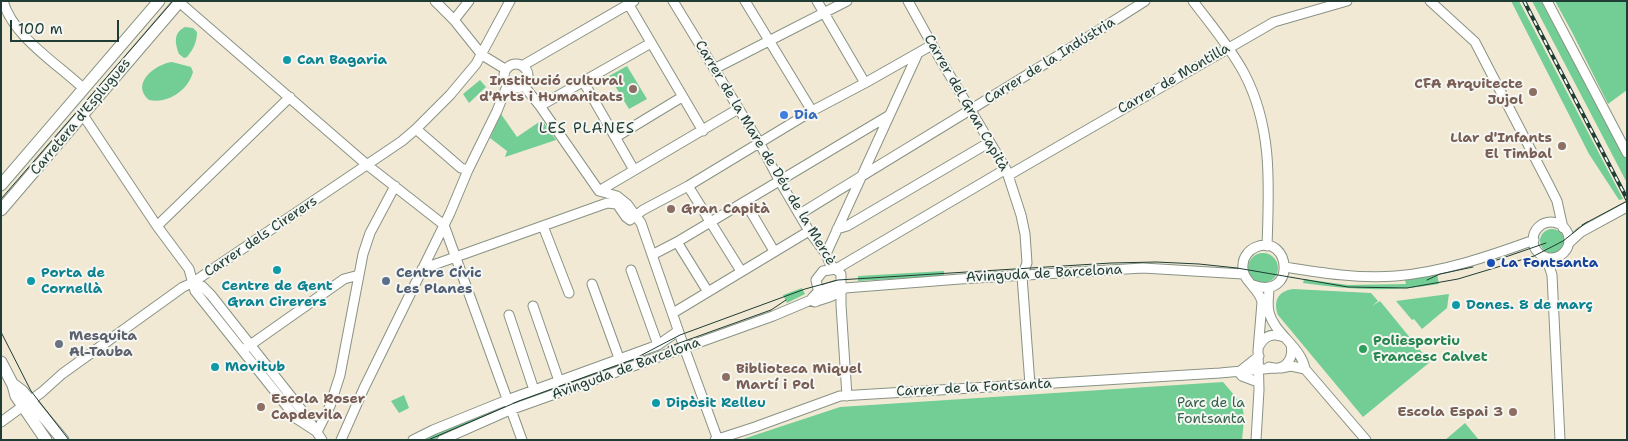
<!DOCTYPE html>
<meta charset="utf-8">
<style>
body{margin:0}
#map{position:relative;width:1628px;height:441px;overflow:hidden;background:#f2e9d5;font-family:"Shantell Sans",sans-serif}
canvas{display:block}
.frame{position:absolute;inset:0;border:2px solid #1f3d34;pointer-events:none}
.scale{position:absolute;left:10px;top:20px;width:109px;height:22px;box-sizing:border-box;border:2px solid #1f3d34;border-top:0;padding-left:6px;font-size:15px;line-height:18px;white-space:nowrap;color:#1f3d34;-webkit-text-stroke:4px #f6f6f2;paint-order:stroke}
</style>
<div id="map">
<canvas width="1628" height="441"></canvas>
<div class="frame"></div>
<div class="scale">100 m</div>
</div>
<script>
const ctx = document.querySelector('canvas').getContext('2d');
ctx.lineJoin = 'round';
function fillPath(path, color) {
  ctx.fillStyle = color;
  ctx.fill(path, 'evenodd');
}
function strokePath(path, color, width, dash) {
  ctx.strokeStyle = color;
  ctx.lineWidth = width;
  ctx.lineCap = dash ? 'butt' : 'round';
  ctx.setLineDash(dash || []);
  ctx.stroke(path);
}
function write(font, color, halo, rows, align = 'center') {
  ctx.font = font + ' "Shantell Sans",sans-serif';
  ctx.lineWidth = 4;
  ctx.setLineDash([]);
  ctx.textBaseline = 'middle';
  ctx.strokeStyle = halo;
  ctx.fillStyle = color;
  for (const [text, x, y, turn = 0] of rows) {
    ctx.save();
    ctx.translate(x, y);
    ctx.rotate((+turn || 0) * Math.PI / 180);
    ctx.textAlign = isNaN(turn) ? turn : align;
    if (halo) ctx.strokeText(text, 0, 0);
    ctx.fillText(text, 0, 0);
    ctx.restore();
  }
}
fillPath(new Path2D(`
 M1511 1H1519L1623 199 1619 200 1589 154Z
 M1532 1H1541L1627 161V183Z
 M1555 1H1627V90L1608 104 1573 34Z
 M185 27 193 28 197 32C197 42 193 50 187 57L184 58 179 54C175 43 173 33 185 27Z
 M172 62 191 67 193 72C188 91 167 104 149 100 130 84 155 64 172 62Z
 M627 66 647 99 629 109 609 76Z
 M480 80 486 87 469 103 463 94Z
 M501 114 517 137 542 120 556 140 505 157 507 151 490 138Z
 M1540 241a12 12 0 1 1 24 0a12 12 0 1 1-24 0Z
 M1248 268a15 15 0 1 1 30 0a15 15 0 1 1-30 0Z
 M944 271V276L858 281V276Z
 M1437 274 1439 284C1393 292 1349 290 1303 283L1304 279 1348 285 1406 284 1405 280Z
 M802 288 805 294 787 303 783 295Z
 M1293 289 1371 293 1378 301 1372 306 1380 301 1430 362 1363 417 1278 315C1273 301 1278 291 1293 289Z
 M1449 294 1447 308 1422 329 1414 319 1412 320 1396 301Z
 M632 357 634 362 522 403 520 398Z
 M1223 382C1245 408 1246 405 1242 440H740L840 407Z
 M404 395 409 408 399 413 391 401Z
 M496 407 498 412 433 440H421Z
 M1465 423 1479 440H1445Z`), '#73ce95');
const street = new Path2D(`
 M3 1C13 37 58 64 84 89
 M178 1 366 164 444 225
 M435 1 454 20 482 55 505 69
 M673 1 759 142 779 180 809 231 826 254 830 264 841 274V305L847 396
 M745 1 812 111
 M817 1 865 83
 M908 1 940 59 1006 169 1021 215 1025 234 1027 263 1022 276 1030 385
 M1193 1C1211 25 1230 47 1244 73 1273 128 1269 186 1267 246
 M1430 1 1475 42 1550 187 1557 201 1563 228
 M1547 1 1627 153
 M629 5 703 131
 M454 20 469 1
 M504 76a12 12 0 1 1 24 0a12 12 0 1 1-24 0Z
 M522 66 634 1
 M714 69 847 1
 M583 81 634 170
 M524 86 540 106 599 191
 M540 106 651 43
 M83 115 157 226 189 269 195 291 297 419 317 432
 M416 129 461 168 468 170
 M616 137 682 97
 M1009 175 1274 22 1347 1
 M688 186 741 271
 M599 191 617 196 627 204 641 223 684 347 718 440
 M599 191 738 109
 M745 202 774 251
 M800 214C915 143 1031 74 1145 1
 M1533 240a18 18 0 1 1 36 0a18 18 0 1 1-36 0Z
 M444 225 522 440
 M157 226 290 97
 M543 226 569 293
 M837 229 847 226 990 142
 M677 242 708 292
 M1569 243 1581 232 1627 207
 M826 254 918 53
 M652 255 677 242 888 116
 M1546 257 1552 275 1560 440
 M1285 267C1322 273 1359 279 1396 276 1443 272 1490 256 1534 240
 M422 269 607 203 617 204 626 217 630 220 643 210 688 186 812 111 865 83 932 45
 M631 270 658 345
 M192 283 202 286 211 295 304 413 322 440
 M592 284 619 358
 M1253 285C1297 301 1291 233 1256 247 1249 250 1243 257 1243 265 1241 281 1259 287 1262 302L1258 351 1259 390 1256 440
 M1269 288C1269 295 1267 304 1269 312 1274 334 1301 346 1305 369L1366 440
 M820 292 818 289 816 280 823 271 836 269 1006 169
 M811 300 815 302C825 298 837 296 845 288L960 279 1143 268 1243 274
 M533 306 559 381
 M673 313 809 231
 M509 315 534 390
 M1259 346C1265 335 1273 333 1284 337
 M246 348 344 279 359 275
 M1269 367C1285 372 1294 359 1291 345
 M1281 368 1291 366 1305 369
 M1239 372 1259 356
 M1239 372 1242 376 1258 382
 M1 422 42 392 62 374 183 287 192 283 402 141 416 129 450 95 476 64 510 1
 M317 432 330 406 340 375 363 254 370 233 395 186
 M341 440 364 388 450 213 468 170 497 111 507 86
 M413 440 433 430 507 400 658 345 678 331
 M442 440 510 410 773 316 811 300C816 290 831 287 841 284
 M715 440 755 427 840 396 1220 373 1274 368`);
const secondary = new Path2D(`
 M1 185 159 1
 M1 210 180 1
 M1 362 13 385 16 396 46 440
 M14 385 22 391 63 440`);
strokePath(street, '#889384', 11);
strokePath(secondary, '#889384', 13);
strokePath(street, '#fff', 9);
strokePath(secondary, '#fff', 11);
strokePath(new Path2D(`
 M1 199 173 1
 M1582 225 1627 201
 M1494 261 1546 243
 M1427 280 1440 274 1473 267
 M1 332 31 391 69 440
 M668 347 771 310 786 300
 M634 359 680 335 805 289 838 280 1111 263 1156 262 1199 264 1237 268 1348 287 1407 288 1458 279 1534 256 1563 241 1587 222
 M428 440 519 401 640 357`), '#1f3d34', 1);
const rail = new Path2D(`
 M1524 1 1627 199`);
strokePath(rail, '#1f3d34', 4);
strokePath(rail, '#f6f6f2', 2, [5.5]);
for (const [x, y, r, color] of [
 [287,60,5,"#0f9aa8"],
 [633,89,5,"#8d6e63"],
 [1533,92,5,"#8d6e63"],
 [784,115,5,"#3f7fe0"],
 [1562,146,5,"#8d6e63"],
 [671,209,5,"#8d6e63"],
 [1491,263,5,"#1a4fb4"],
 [277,270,5,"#0f9aa8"],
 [31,281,5,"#0f9aa8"],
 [386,281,5,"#5c6f8a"],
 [1456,305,5,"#0f9aa8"],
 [59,344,5,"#6b7280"],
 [1363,349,5,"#2e9e5b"],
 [215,367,5,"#0f9aa8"],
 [726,377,5,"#8d6e63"],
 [656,403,5,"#0f9aa8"],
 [261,407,5,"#8d6e63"],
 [1513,412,5,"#8d6e63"]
]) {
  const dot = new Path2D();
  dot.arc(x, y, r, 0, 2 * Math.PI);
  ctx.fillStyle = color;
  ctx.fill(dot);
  strokePath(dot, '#f6f6f2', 2);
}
write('bold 14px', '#0d838f', '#f6f6f2', [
 ["Can Bagaria",297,60],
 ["Porta de",41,273],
 ["Cornellà",41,289],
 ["Centre de Gent",277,286,"center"],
 ["Gran Cirerers",277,302,"center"],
 ["Dones. 8 de març",1466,305],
 ["Movitub",225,367],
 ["Dipòsit Relleu",666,403]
], 'left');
write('14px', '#1f3d34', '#f6f6f2', [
 ["Carrer de la Indústria",1050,61,-32],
 ["Carrer de Montilla",1174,79,-30],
 ["Carrer del Gran Capità",966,103,60],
 ["Carretera d'Esplugues",81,117,-50],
 ["Carrer de la Mare de Déu de la Mercè",765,153,59],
 ["Carrer dels Cirerers",261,237,-34],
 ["Avinguda de Barcelona",1044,274,-3],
 ["Avinguda de Barcelona",626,369,-20],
 ["Carrer de la Fontsanta",974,388,-3]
]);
write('bold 14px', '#785e54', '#f6f6f2', [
 ["Institució cultural",623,81],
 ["d'Arts i Humanitats",623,97],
 ["CFA Arquitecte",1523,84],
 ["Jujol",1523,100],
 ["Llar d'Infants",1552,138],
 ["El Timbal",1552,154],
 ["Gran Capità",681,209,"left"],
 ["Biblioteca Miquel",736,369,"left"],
 ["Martí i Pol",736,385,"left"],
 ["Escola Roser",271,399,"left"],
 ["Capdevila",271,415,"left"],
 ["Escola Espai 3",1503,412]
], 'right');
write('bold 14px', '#366cbe', '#f6f6f2', [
 ["Dia",794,115]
], 'left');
write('bold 14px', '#164399', '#f6f6f2', [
 ["La Fontsanta",1501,263]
], 'left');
write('bold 14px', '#4e5e75', '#f6f6f2', [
 ["Centre Cívic",396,273],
 ["Les Planes",396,289]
], 'left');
write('bold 14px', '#5b616d', '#f6f6f2', [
 ["Mesquita",69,336],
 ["Al-Tauba",69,352]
], 'left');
write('bold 14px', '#27864d', '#f6f6f2', [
 ["Poliesportiu",1373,341],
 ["Francesc Calvet",1373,357]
], 'left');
write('14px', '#34614c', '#f6f6f2', [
 ["Parc de la",1211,403],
 ["Fontsanta",1211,419]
]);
ctx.letterSpacing = '1px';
write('15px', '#1f3d34', '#f6f6f2', [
 ["LES PLANES",587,129]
]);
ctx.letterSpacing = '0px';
</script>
